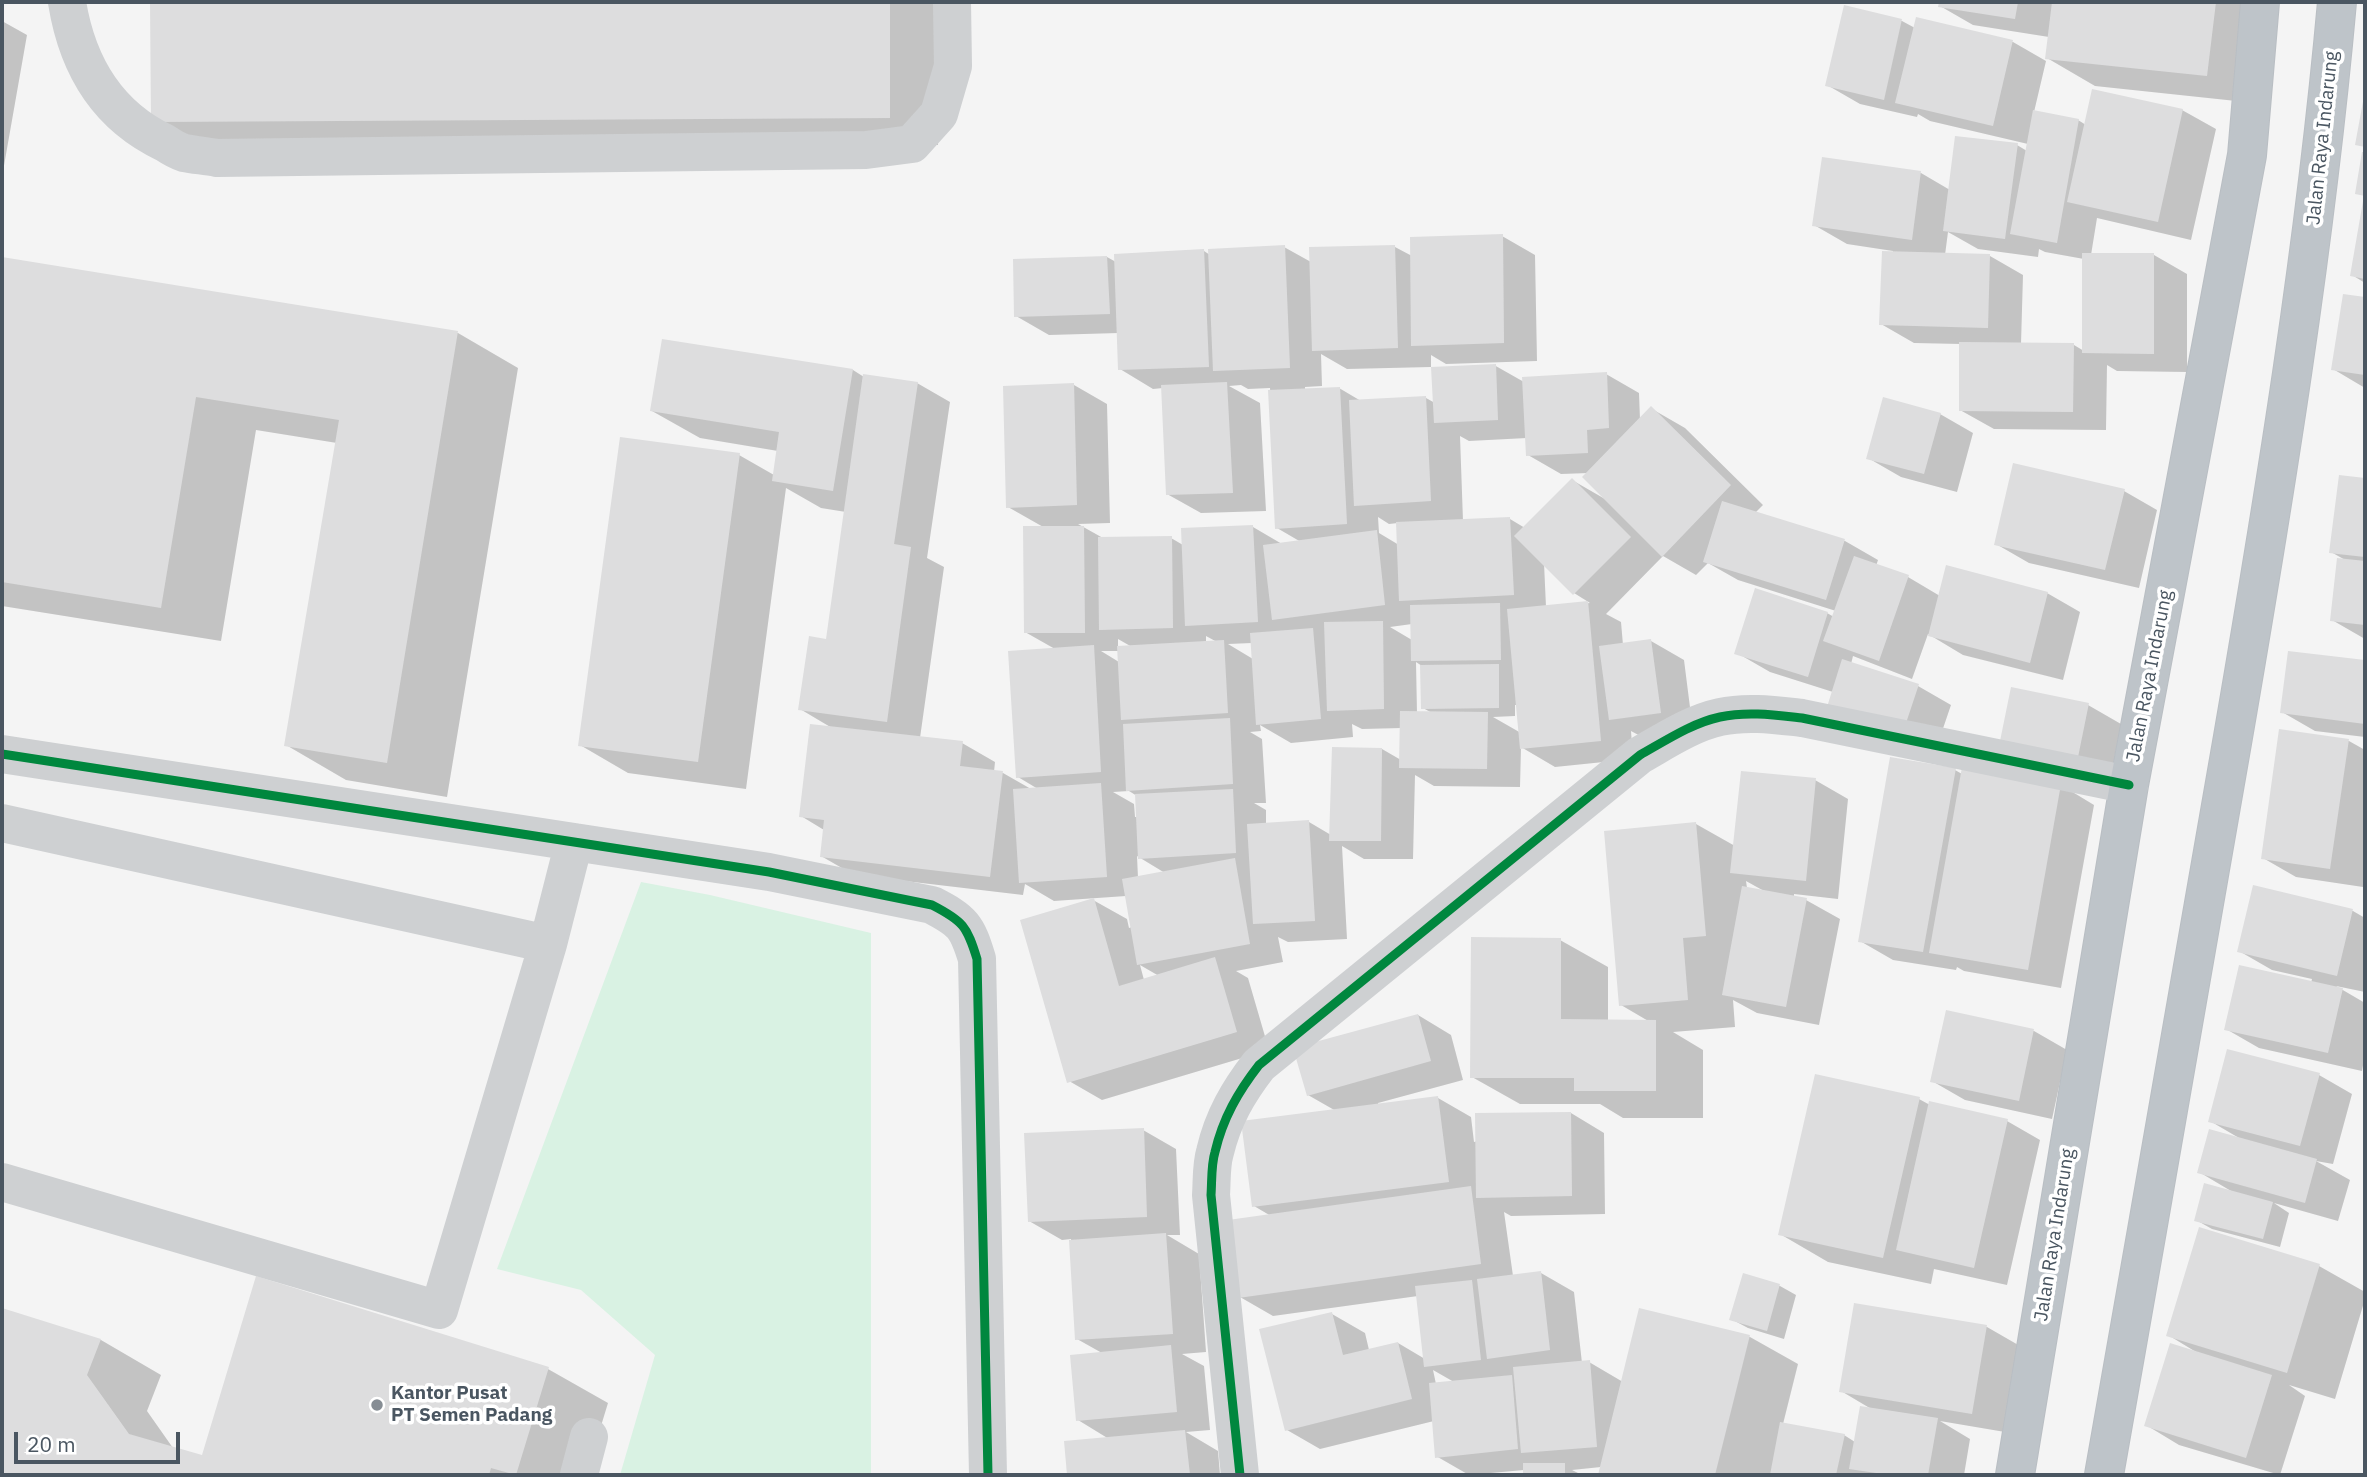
<!DOCTYPE html>
<style>
body{margin:0}
#map{position:relative;width:2367px;height:1477px;overflow:hidden;background:#f4f4f4;font-family:"IBM Plex Sans",sans-serif}
canvas{display:block}
.frame{position:absolute;inset:0;border:4px solid #4a5661;pointer-events:none}
.scale{position:absolute;left:14px;top:1432px;width:166px;height:32px;box-sizing:border-box;border:4px solid #4a5661;border-top:0;padding-left:9px;font-size:21px;line-height:24px;white-space:nowrap;color:#4a5661;-webkit-text-stroke:5px #fff;paint-order:stroke}
</style>
<div id="map">
<canvas width="2367" height="1477"></canvas>
<div class="frame"></div>
<div class="scale">20 m</div>
</div>
<script>
const ctx = document.querySelector('canvas').getContext('2d');
ctx.lineJoin = 'round';
function fillPath(path, color) {
  ctx.fillStyle = color;
  ctx.fill(path, 'evenodd');
}
function strokePath(path, color, width, dash) {
  ctx.strokeStyle = color;
  ctx.lineWidth = width;
  ctx.lineCap = dash ? 'butt' : 'round';
  ctx.setLineDash(dash || []);
  ctx.stroke(path);
}
function write(font, color, halo, rows, align = 'center') {
  ctx.font = font + ' "IBM Plex Sans",sans-serif';
  ctx.lineWidth = 7;
  ctx.setLineDash([]);
  ctx.textBaseline = 'middle';
  ctx.strokeStyle = halo;
  ctx.fillStyle = color;
  for (const [text, x, y, turn = 0] of rows) {
    ctx.save();
    ctx.translate(x, y);
    ctx.rotate((+turn || 0) * Math.PI / 180);
    ctx.textAlign = isNaN(turn) ? turn : align;
    if (halo) ctx.strokeText(text, 0, 0);
    ctx.fillText(text, 0, 0);
    ctx.restore();
  }
}
fillPath(new Path2D(`
 M641 882 710 895 871 933V1475H620L655 1355 581 1290 497 1269Z`), '#d9f2e3');
fillPath(new Path2D(`
 M152 2H937L938 145 200 149 152 121Z
 M1941 2H2245L2255 103 2095 86 2047 58 2049 37 1973 25 1940 6Z
 M1845 7 1902 21 1915 28 1917 19 2013 42 2046 61 2034 112 2078 120 2086 125 2182 110 2216 129 2191 240 2097 218 2091 255H2154L2187 274V372L2117 371 2107 365 2106 430 1994 429 1960 410 1961 344 1914 343 1881 324 1893 251 1847 244 1814 225 1823 159 1921 173 1950 190 2017 145 2027 151 2028 144 1930 121 1918 114 1917 117 1860 104 1827 85ZM1948 232 1978 249 2038 257 2039 249 2045 252 2084 259V351L2074 345 2021 344 2023 275 1990 256 1945 255Z
 M2 21 27 35 2 177Z
 M2364 203H2365V283L2352 275Z
 M1502 236 1535 255 1537 361 1446 364 1431 355V367L1347 369 1321 354 1322 386 1305 387V390L1339 388 1361 401 1426 398 1435 403 1494 365 1524 382 1606 374 1639 393 1640 420 1652 409 1685 428 1763 505 1755 513 1845 541 1878 560 1876 566 1908 577 1940 596 2047 593 2080 612 2063 680 1963 655 1928 634 1912 679 1853 656 1851 664 1918 686 1951 705 1936 749 1833 692 1770 672 1737 653 1827 613 1834 617 1836 611 1738 580 1708 563 1696 575 1663 556 1606 614 1621 622 1623 645 1651 641 1684 660 1693 731 1644 738 1631 731 1633 759 1555 767 1521 747 1520 787 1434 786 1415 775 1413 859H1364L1342 846 1347 939 1288 942 1278 937 1283 962 1236 971 1248 978 1269 1050 1102 1100 1069 1081 1093 900 1127 919 1129 928 1132 927 1126 896 1054 901 1025 884 1023 895 854 875 821 856 824 830 801 816 832 728 800 709 828 641 846 512 821 508 786 488 746 789 628 773 580 745 739 455 774 475 778 451 700 438 652 411 853 370 864 377 917 383 950 402 927 558 944 567 920 738 962 743 995 762 994 772 1003 773 1031 789H1038L1018 777 1055 649 1025 632 1045 528 1008 507 1074 385 1107 404 1110 523 1078 524 1103 538H1171L1183 545 1253 527 1282 544 1301 542 1277 528 1270 388 1248 389 1241 385 1229 386 1260 403 1266 511 1201 513 1167 494 1163 388 1153 389 1120 369 1119 333 1049 335 1016 316 1107 257 1116 262 1204 251 1210 255 1284 247 1311 262 1395 247 1412 256ZM1460 436 1469 441 1527 438 1528 455 1561 474 1589 473 1605 499 1572 480 1525 528 1510 519 1463 521ZM1378 517 1389 524 1398 523 1399 545 1379 533ZM1544 563 1574 593 1590 603 1546 607ZM1412 624V640L1390 627ZM1206 636 1217 642 1206 643ZM1118 639 1132 647 1118 648ZM1252 643 1253 659 1228 644ZM1101 651H1119V662ZM1416 662 1422 666 1423 708 1432 713H1417ZM1515 705H1518L1521 733 1493 717 1515 716ZM1352 724 1362 729 1402 728 1401 760 1382 749 1331 835 1309 822 1266 824V810L1254 803H1266L1262 739 1250 732 1261 731 1260 725 1291 743 1353 737ZM1129 791 1137 796 1138 817H1135L1134 804 1113 792ZM1137 856 1165 873 1138 878ZM1140 965 1159 976 1144 980Z
 M2 259 458 333 518 368 447 797 346 780 286 745 337 443 256 430 221 641 2 606Z
 M2344 296 2365 299V388L2333 369Z
 M1940 414 1973 433 1957 492 1901 477 1868 458Z
 M2340 477 2365 480V639L2332 620 2347 561 2331 552Z
 M2124 491 2157 510 2139 588 2029 563 1996 544Z
 M2290 652 2365 662V737L2315 731 2282 712Z
 M2088 705 2121 724 2110 780 2034 764Z
 M2281 731 2349 741 2365 750V871L2363 887 2296 877 2263 858Z
 M1955 770 1962 774 2061 785 2094 805 2061 988 1964 971 1957 967 1956 970 1893 960 1860 941Z
 M1815 780 1848 799 1838 899 1794 894V897L1806 900 1840 919 1819 1025 1757 1013 1733 1000 1735 1027 1673 1032 1703 1050V1118H1623L1600 1104H1520L1472 1077 1560 940 1608 967V1022H1650L1621 1005 1696 824 1735 846ZM1746 881 1764 891 1747 888Z
 M2254 887 2353 911 2365 918V992L2336 986 2365 1003V1054L2362 1071 2259 1048 2226 1029 2311 983 2312 979 2272 970 2239 951Z
 M1947 1012 2034 1031 2067 1050 2052 1119 1965 1100 1932 1081Z
 M1418 1015 1451 1035 1463 1080 1378 1103 1379 1106 1438 1098 1471 1117 1474 1142 1571 1113 1604 1133 1605 1214 1511 1216 1504 1212 1513 1276 1541 1273 1574 1292 1582 1363 1589 1362 1623 1382 1641 1310 1750 1337 1798 1364 1783 1424 1844 1435 1855 1442 1873 1410 1841 1391 1855 1305 1987 1327 2020 1346 2005 1432 1940 1421 1970 1439 1964 1475H1599L1601 1467 1572 1470 1582 1475H1524V1470L1469 1475 1436 1456 1434 1421 1320 1449 1287 1430 1332 1314 1365 1333 1369 1350 1398 1343 1425 1359 1418 1296 1273 1316 1240 1297 1271 1216 1254 1206 1336 1111 1308 1095ZM1433 1370 1454 1382 1436 1384Z
 M2319 1075 2352 1094 2333 1164 2316 1161 2350 1180 2338 1221 2274 1203 2289 1213 2280 1247 2212 1229 2196 1220 2231 1191 2199 1172 2239 1138 2210 1121Z
 M1919 1099 1930 1105 2007 1121 2040 1140 2007 1285 1934 1269 1931 1284 1828 1262 1780 1234Z
 M1143 1130 1176 1149 1180 1235H1167L1199 1254 1206 1352 1182 1354 1204 1366 1210 1430 1186 1432 1218 1451 1220 1475H1069L1066 1443 1109 1439 1078 1420 1102 1353 1077 1339 1071 1239 1062 1240 1029 1221Z
 M2319 1266 2365 1292V1299L2335 1399 2289 1385 2305 1396 2280 1475 2179 1445 2146 1425 2196 1352 2168 1335Z
 M1744 1275 1780 1286 1796 1295 1784 1339 1748 1328 1731 1319Z
 M2 1310 101 1340 161 1375 147 1411 173 1448 203 1457 548 1369 608 1403 586 1475H2Z`), '#0003');
fillPath(new Path2D(`
 M150 2H890V118L151 122Z
 M1939 2H2018L2015 19 1938 7Z
 M2052 2H2216L2207 76 2045 59Z
 M1844 5 1902 19 1884 100 1825 86Z
 M1916 17 2013 40 1993 126 1895 103Z
 M2092 89 2183 109 2158 222 2067 202Z
 M2364 96H2365V147L2355 145Z
 M2033 110 2079 119 2057 243 2010 234Z
 M1955 136 2018 143 2005 239 1943 231Z
 M2362 152H2365V196L2355 194Z
 M1822 157 1921 171 1912 240 1812 226Z
 M2363 201H2365V279L2350 276Z
 M1503 234 1504 343 1411 346 1410 237Z
 M1285 245 1290 368 1213 371 1208 249Z
 M1395 245 1398 348 1312 351 1309 247Z
 M1204 249 1209 367 1118 370 1114 254Z
 M1882 251 1990 254 1988 328 1879 325Z
 M2082 253H2154V354L2082 353Z
 M1107 256 1110 314 1014 317 1013 259Z
 M2 257 458 331 387 763 284 746 339 420 196 397 161 608 2 582Z
 M2343 294 2365 297V375L2331 370Z
 M662 339 853 369 833 491 772 481 779 432 650 411Z
 M1959 342 2074 343 2073 412 1959 411Z
 M1496 364 1498 420 1434 423 1431 367Z
 M1607 372 1609 428 1587 430 1588 453 1526 456 1522 377Z
 M863 374 918 382 894 544 911 547 887 722 798 710 809 636 826 639Z
 M1227 382 1233 493 1166 495 1161 385Z
 M1074 383 1077 505 1006 508 1003 386Z
 M1340 387 1347 524 1275 529 1268 390Z
 M1426 396 1431 501 1354 506 1349 400Z
 M1883 397 1941 413 1924 474 1866 459Z
 M1651 406 1731 485 1662 557 1582 477Z
 M620 437 740 453 698 762 578 746Z
 M2013 463 2125 489 2105 570 1994 545Z
 M2339 475 2365 478V557L2329 553Z
 M1572 478 1631 537 1573 595 1514 536Z
 M1722 501 1845 539 1826 600 1703 562Z
 M1510 517 1514 595 1399 601 1396 522Z
 M1253 525 1258 622 1185 626 1181 528Z
 M1023 526H1084L1085 633H1024Z
 M1377 530 1385 605 1272 620 1263 545Z
 M1172 536 1173 628 1099 630 1098 537Z
 M1854 556 1909 575 1879 661 1823 641Z
 M2337 558 2365 561V625L2330 621Z
 M1946 565 2048 592 2030 663 1928 636Z
 M1755 588 1828 612 1808 677 1734 654Z
 M1588 601 1601 741 1520 749 1507 609Z
 M1500 603 1501 660 1411 661 1410 605Z
 M1383 621 1384 709 1327 711 1324 622Z
 M1313 628 1321 719 1256 725 1250 633Z
 M1651 639 1661 713 1609 720 1599 646Z
 M1224 640 1228 713 1121 720 1117 646Z
 M1094 645 1101 772 1016 778 1008 651Z
 M2288 651 2365 660V724L2280 713Z
 M1842 659 1919 684 1903 732 1827 707Z
 M1499 664V708L1421 709 1420 665Z
 M2011 687 2089 703 2077 762 1999 746Z
 M1400 711 1488 712 1487 769 1399 768Z
 M1230 718 1233 784 1126 791 1123 724Z
 M810 724 963 741 960 766 1003 771 990 877 820 857 824 820 799 817Z
 M2279 729 2349 739 2330 869 2261 859Z
 M1332 747 1382 748 1381 841H1329Z
 M1890 757 1956 768 1923 952 1858 942Z
 M1962 767 2061 784 2028 970 1929 953Z
 M1741 771 1816 778 1806 881 1730 873Z
 M1101 783 1107 877 1019 883 1013 789Z
 M1233 789 1236 853 1138 859 1135 794Z
 M1309 820 1315 921 1253 924 1247 824Z
 M1696 822 1706 936 1683 938 1688 1000 1619 1006 1604 831Z
 M1235 858 1250 944 1137 965 1122 879Z
 M2253 885 2353 909 2337 976 2237 952Z
 M1742 886 1807 898 1786 1007 1722 995Z
 M1094 898 1119 986 1215 957 1237 1032 1067 1083 1020 920Z
 M1471 937 1561 938V1019L1656 1020V1091H1574V1078H1470Z
 M2239 965 2343 988 2328 1053 2224 1030Z
 M1946 1010 2034 1029 2019 1101 1930 1082Z
 M1418 1014 1431 1061 1307 1096 1293 1048Z
 M2227 1049 2320 1073 2300 1146 2208 1122Z
 M1815 1074 1920 1097 1883 1258 1778 1235Z
 M1438 1096 1449 1182 1252 1207 1241 1121Z
 M1929 1101 2008 1119 1974 1268 1896 1250Z
 M1571 1112 1572 1196 1476 1198 1475 1113Z
 M1144 1128 1147 1217 1028 1222 1024 1133Z
 M2209 1129 2317 1159 2305 1203 2197 1173Z
 M2204 1183 2273 1202 2263 1239 2194 1221Z
 M1471 1186 1481 1264 1238 1298 1228 1220Z
 M2199 1227 2320 1264 2287 1373 2166 1336Z
 M1166 1233 1173 1334 1075 1340 1069 1240Z
 M1541 1271 1550 1350 1487 1359 1477 1279Z
 M1743 1273 1780 1284 1767 1331 1729 1320Z
 M256 1276 549 1367 516 1475 491 1468 489 1475H2V1308L101 1339 87 1375 129 1434 202 1455Z
 M1472 1280 1481 1360 1424 1367 1415 1286Z
 M1854 1303 1987 1325 1972 1414 1839 1392Z
 M1639 1308 1750 1335 1715 1475H1598Z
 M1332 1312 1343 1355 1398 1342 1412 1399 1285 1431 1259 1329Z
 M2170 1343 2272 1375 2246 1458 2144 1426Z
 M1171 1345 1177 1412 1076 1421 1070 1355Z
 M1590 1360 1597 1447 1521 1453 1513 1367Z
 M1512 1375 1518 1449 1435 1458 1429 1383Z
 M1860 1406 1938 1418 1928 1475H1890L1849 1469Z
 M1780 1422 1845 1434 1836 1475H1770Z
 M1185 1430 1190 1475H1067L1064 1441Z
 M1523 1463H1565V1475H1523Z`), '#ddddde');
const highway = new Path2D(`
 M2015 1475 2129 785 2247 155 2260 2
 M2104 1475C2147 1229 2191 983 2233 737 2275 493 2315 248 2337 2`);
strokePath(highway, '#b9bec3', 40);
strokePath(new Path2D(`
 M67 2C77 64 106 115 165 143 171 147 178 151 184 153 195 155 206 156 217 158L866 150 912 144 939 114 953 66 952 2
 M2 754 769 872 932 905C963 921 967 926 977 959L988 1475
 M2 823 548 944 439 1310 2 1182
 M548 944 574 842
 M579 1475 589 1437
 M1240 1475 1211 1195C1212 1181 1211 1165 1215 1152 1223 1118 1238 1092 1259 1065L1640 755C1665 741 1692 723 1720 717 1747 711 1775 715 1802 718L2129 785`), '#ced0d2', 38);
strokePath(highway, '#bec4c9', 38);
strokePath(new Path2D(`
 M2 754 769 872 932 905C963 921 967 926 977 959L988 1475
 M1240 1475 1211 1195C1212 1181 1211 1165 1215 1152 1223 1118 1238 1092 1259 1065L1640 755C1665 741 1692 723 1720 717 1747 711 1775 715 1802 718L2129 785`), '#00873e', 9);
for (const [x, y, r, color] of [
 [377,1405,7,"#868d94"]
]) {
  const dot = new Path2D();
  dot.arc(x, y, r, 0, 2 * Math.PI);
  ctx.fillStyle = color;
  ctx.fill(dot);
  strokePath(dot, '#fff', 2.5);
}
write('19px', '#4a5661', '#fff', [
 ["Jalan Raya Indarung",2323,138,-84],
 ["Jalan Raya Indarung",2150,676,-79],
 ["Jalan Raya Indarung",2055,1235,-81]
]);
write('bold 19px', '#4a5661', '#fff', [
 ["Kantor Pusat",391,1394],
 ["PT Semen Padang",391,1416]
], 'left');
</script>
